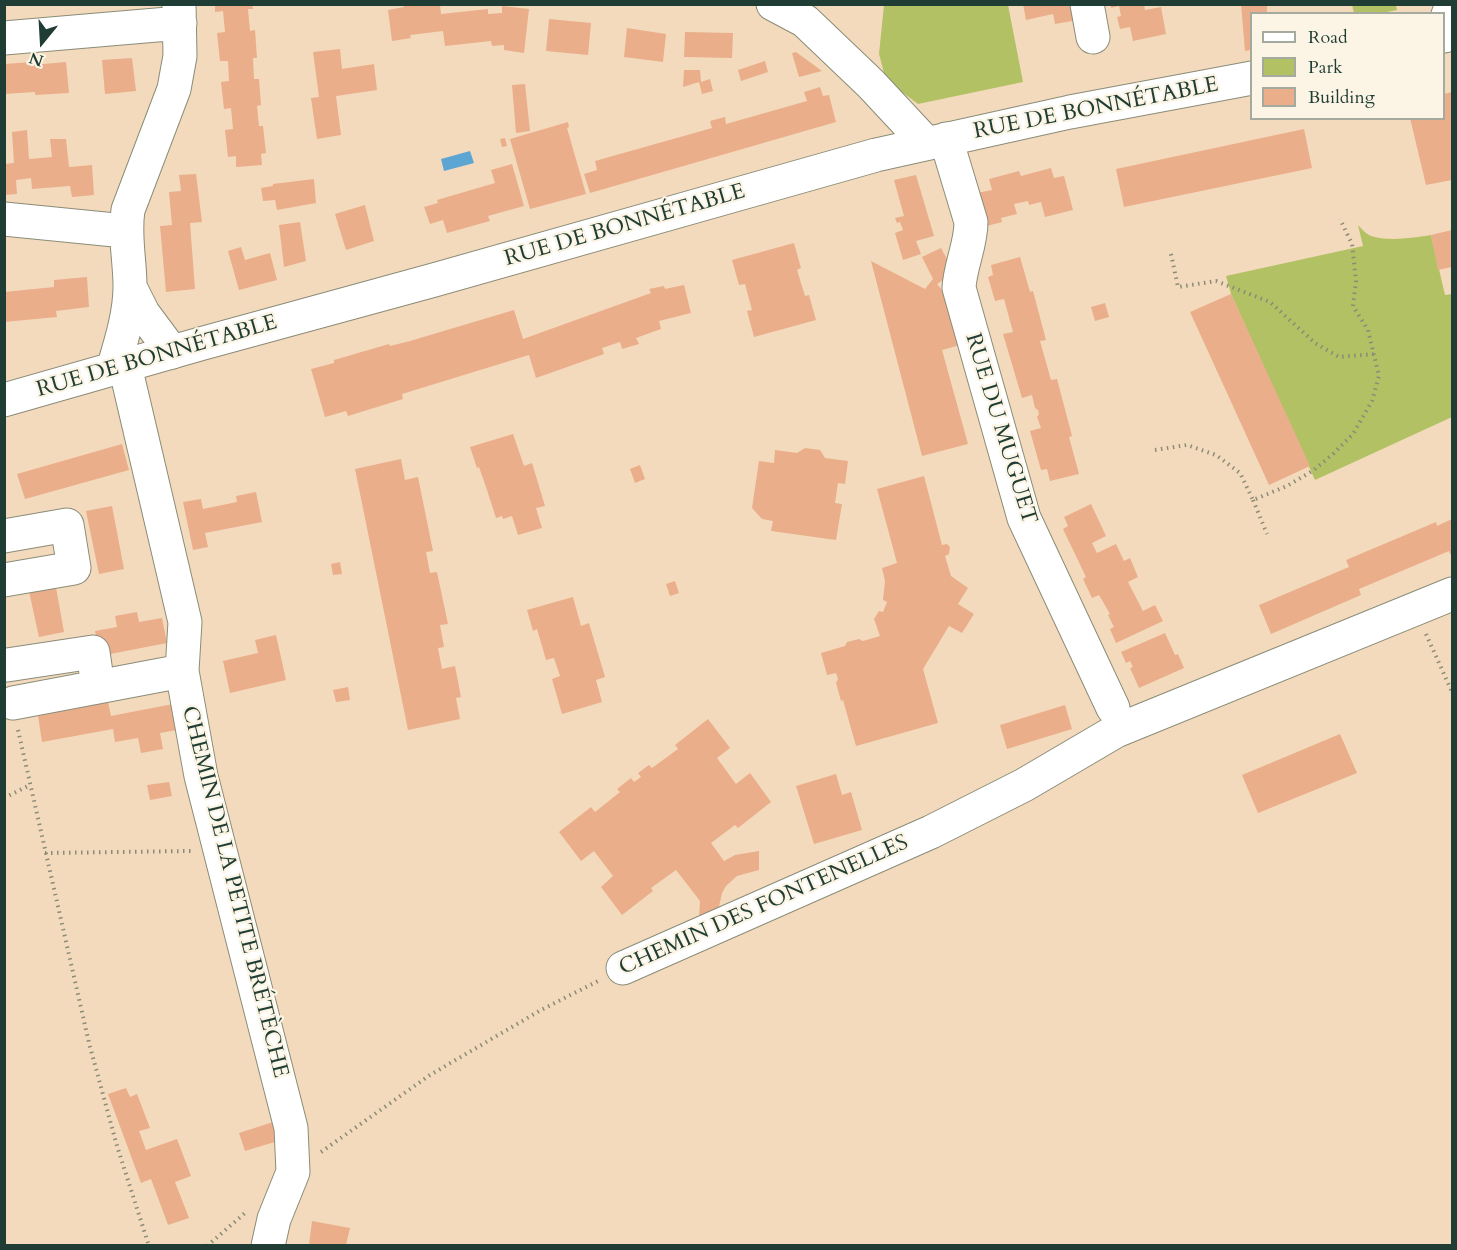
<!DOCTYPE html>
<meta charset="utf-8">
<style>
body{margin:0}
#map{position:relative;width:1457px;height:1250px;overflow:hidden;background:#f4dabc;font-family:Cardo,serif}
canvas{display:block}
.frame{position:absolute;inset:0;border:6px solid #1f3d34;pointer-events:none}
.legend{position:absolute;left:1250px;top:12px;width:195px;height:108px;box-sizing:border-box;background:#fcf5e5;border:2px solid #a4ab9e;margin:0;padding:8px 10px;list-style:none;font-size:18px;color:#1f3d34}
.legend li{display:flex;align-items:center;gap:12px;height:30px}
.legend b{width:30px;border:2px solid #a4ab9e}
.north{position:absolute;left:12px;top:12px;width:60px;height:60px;-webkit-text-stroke:4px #fcf5e5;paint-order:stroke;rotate:198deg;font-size:16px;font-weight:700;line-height:24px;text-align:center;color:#1f3d34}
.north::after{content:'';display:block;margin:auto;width:21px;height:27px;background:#1f3d34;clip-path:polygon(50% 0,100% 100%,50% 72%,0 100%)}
</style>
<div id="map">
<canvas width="1457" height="1250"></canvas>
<div class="frame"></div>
<ul class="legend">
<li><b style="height:8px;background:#fff"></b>Road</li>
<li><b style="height:16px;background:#b2c163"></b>Park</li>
<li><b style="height:16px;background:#eaae8b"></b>Building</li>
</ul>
<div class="north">N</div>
</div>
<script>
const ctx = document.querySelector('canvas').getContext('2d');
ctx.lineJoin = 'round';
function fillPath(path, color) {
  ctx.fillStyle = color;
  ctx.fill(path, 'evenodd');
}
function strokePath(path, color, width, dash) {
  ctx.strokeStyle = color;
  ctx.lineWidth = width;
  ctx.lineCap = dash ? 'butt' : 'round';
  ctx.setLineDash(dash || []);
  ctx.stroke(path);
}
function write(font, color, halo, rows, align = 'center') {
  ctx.font = font + ' Cardo,serif';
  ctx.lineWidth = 4.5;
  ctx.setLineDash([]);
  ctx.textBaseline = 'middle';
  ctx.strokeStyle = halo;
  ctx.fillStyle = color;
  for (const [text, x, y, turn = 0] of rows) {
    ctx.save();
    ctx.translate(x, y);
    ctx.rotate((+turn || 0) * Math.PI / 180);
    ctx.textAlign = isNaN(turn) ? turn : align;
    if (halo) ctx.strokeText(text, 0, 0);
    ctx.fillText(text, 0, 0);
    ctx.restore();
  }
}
fillPath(new Path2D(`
 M884 5H1008L1023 82 918 104 886 80 879 54Z
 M1352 5H1396L1397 10 1382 13H1354Z
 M1358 225C1361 228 1365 233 1369 235 1384 242 1414 238 1431 235L1445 295 1452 294V417L1315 480 1231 294 1226 276 1363 246Z`), '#b2c163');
fillPath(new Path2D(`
 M470 151 474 163 444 171 441 159Z`), '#5da6d4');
fillPath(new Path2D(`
 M215 4H252L253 9H248L250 31 255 30 257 58H253L254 79H259L261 105 257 106 259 126H263L266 153 261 154 262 165 236 167V156L228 157 225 130 233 129 231 108 224 109 221 82 229 81 228 61H220L217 33 225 32 223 11 215 12Z
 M404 4H440L441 14 488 9V14L502 13V6L529 9 524 53 504 50V45L492 46 491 41 445 46 443 31 410 35 411 38 392 41 388 10 404 7Z
 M1023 4H1079L1078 20 1055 24 1053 14 1026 20Z
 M1111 4H1144L1145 10 1161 7 1166 34 1133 41 1130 27 1120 29 1117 17 1121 16 1119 6 1111 8Z
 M1241 4H1267V14H1251V50L1245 51Z
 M549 19 591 23 588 55 546 51Z
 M627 28 666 34 663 62 624 57Z
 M685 32 733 33 732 58 684 57Z
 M340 49 342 69 374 64 377 90 336 96 341 135 317 139 311 98 319 97 313 52Z
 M796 52 822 71 799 77 792 53Z
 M132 58 136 91 105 94 102 60Z
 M765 61 768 72 741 81 738 70Z
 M32 62V65L66 62 69 93 35 95V92L4 94V64Z
 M684 70H700L701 82 710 79 713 91 702 94 699 82 683 87Z
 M525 84 530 131 516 133 512 85Z
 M820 87 823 96 829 95 836 122 590 193 584 174 597 170 595 161 712 128 710 121 725 117 726 124 807 101 804 92Z
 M1452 92V180L1426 185 1410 118H1444V94Z
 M568 122 569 127 567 128 586 194 530 209 510 139Z
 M1304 129 1312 168 1124 207 1116 169Z
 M27 130 29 159 52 157 50 139H66L69 167 92 165 94 195 72 197 70 186 32 189 31 178 16 180 17 194 4 195V164L14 163 12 132Z
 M505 138 507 146 502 147 500 139Z
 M512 164 524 206 488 216 490 221 447 233 443 220 430 224 424 207 438 203 437 200 495 183 491 170Z
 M1051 168 1054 178 1064 176 1073 210 1045 217 1041 202 1029 205 1028 201 1014 204 1017 214 1001 218 1002 222 987 226 977 193 992 190 989 179 1019 171 1021 176Z
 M196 174 202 222 190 223 195 289 166 292 160 226 172 225 169 192 181 191 179 175Z
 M916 175 934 236 916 241 921 254 903 260 895 233 903 230 900 222 897 223 895 218 904 216 894 180Z
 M314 179 316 203 277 210 275 200 263 201 261 188 273 186V184Z
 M365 205 374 241 346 250 335 214Z
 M300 222 306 261 284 267 279 225Z
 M1452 230V267L1438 270 1431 235Z
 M794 243 801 268 797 270 805 296 809 295 816 320 754 337 747 311 752 310 745 284 739 285 732 260Z
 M241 247 245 260 270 253 277 280 239 290 228 251Z
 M941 248 948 261 946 278 937 284 947 296 964 344 942 350 968 444 922 456 871 261 925 289 933 279 922 257Z
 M1020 257 1030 292 1033 291 1046 340 1040 341 1051 380 1057 379 1072 436 1069 437 1079 474 1050 481 1047 469 1041 470 1030 431 1041 428 1037 417 1039 414 1038 410 1035 408 1032 395 1022 398 1003 334 1013 332 1004 299 995 301 988 277 993 275 991 265Z
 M87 277 89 307 56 311 57 317 4 322V292L54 287V280Z
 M684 285 691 313 659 321 661 329 636 338 639 344 622 349 620 342 602 348 604 354 536 378 529 355 402 394 403 399 348 416 346 411 325 417 311 369 334 363V360L389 344 390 346 410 341 514 310 523 339 651 293 649 289 664 286 665 289Z
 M1231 294 1310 466 1269 485 1190 312Z
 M1105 303 1109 317 1095 321 1091 307Z
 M513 434 524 466 532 463 545 506 536 508 542 528 518 535 512 516 503 519 502 516 496 518 486 487 479 467 477 468 470 447Z
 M122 444 129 470 25 499 17 474Z
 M805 448 820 450 825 458 848 461 845 484 838 483 835 503 842 504 836 540 771 531 773 521 762 519 752 508 759 461 774 463 775 450 797 453Z
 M401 459 405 480 418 477 433 551 426 552 430 573 437 572 448 624 440 625 444 647 438 648 442 669 455 666 461 697 456 698 460 719 408 730 355 469Z
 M640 465 645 479 635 483 630 469Z
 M924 476 942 545 947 544 950 547 949 554 945 556 951 576 968 588 958 604 974 614 962 633 949 626 923 669 938 723 856 746 843 700 841 701 836 683 838 679 836 673 827 675 821 653 845 646 847 642 859 639 863 641 880 636 874 619 879 611 883 612 887 602 883 600 885 581 882 568 897 563 877 489Z
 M256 492 262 522 205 533 208 547 193 550 183 502 201 499 203 509 237 502 236 496Z
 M1091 504 1106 536 1092 543 1097 553 1116 544 1124 561 1130 558 1138 577 1128 582 1143 611 1155 605 1163 621 1116 643 1110 629 1114 627 1108 615 1110 614 1099 595 1092 598 1083 579 1086 577 1063 529 1068 526 1064 517Z
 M112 506 124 569 99 574 86 511Z
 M1452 519V554H1450L1449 551 1359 589 1361 595 1271 634 1259 605 1349 567 1346 560 1436 522 1437 526Z
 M340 562 342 574 333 575 331 564Z
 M675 581 679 593 670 596 666 584Z
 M55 582 64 632 39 637 28 587Z
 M573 597 581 626 589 623 605 677 596 680 602 702 562 714 552 679 560 676 554 658 546 660 537 629 533 631 527 610Z
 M137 612 139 622 162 618 167 643 100 656 95 631 117 627 115 616Z
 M1165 633 1175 655 1178 654 1184 668 1139 688 1130 668 1133 667 1130 661 1126 663 1121 652Z
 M276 635 286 680 230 693 223 661 258 653 255 640Z
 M348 687 350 700 336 702 333 690Z
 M108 702 111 716 178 703 183 729 160 733 163 749 141 753 138 738 115 742 113 729 42 742 38 716Z
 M1065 705 1072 729 1007 749 1000 725Z
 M708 719 730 748 717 758 736 784 750 773 771 802 738 828 735 825 711 843 724 861 735 855 759 851V870L737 876 726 886 722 893 718 911 699 917 700 901 676 870 651 888 653 891 622 915 601 887 613 876 594 851 581 861 559 832 591 807 595 812 620 792 617 789 631 778 634 782 641 777 638 773 649 765 652 768 678 749 675 745Z
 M1340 734 1357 773 1258 813 1242 775Z
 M836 774 842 795 851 792 862 830 814 844 796 786Z
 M169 782 172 796 150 800 147 785Z
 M126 1088 130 1097 137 1094 150 1128 139 1131 146 1150 177 1139 191 1176 175 1182 189 1218 168 1225 151 1179 141 1183 108 1094Z
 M273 1122 278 1141 245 1151 239 1133Z
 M312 1221 350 1228 346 1245H309Z`), '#eaae8b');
const minor = new Path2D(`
 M773 4 805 21 871 84 926 143
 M1087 4 1093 37
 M1444 26 1452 4
 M4 38 180 23
 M946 139 971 222C971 245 960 266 959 288L1024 518 1113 708
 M4 219 125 231
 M130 287 143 313 172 352
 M125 366 185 622 182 671 201 776 291 1128 293 1172 274 1219 268 1246
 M113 369C121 342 130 314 130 286 130 260 124 236 128 210L174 89 180 56 179 4
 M4 536 67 525 74 568 4 580
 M7 665 93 652 98 687
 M13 703 182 671
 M623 968 931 832 1024 785 1116 731 1452 594`);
const major = new Path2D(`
 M1444 36 1452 34
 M4 400 200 344 434 280 876 155 1070 112 1252 78`);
strokePath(minor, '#8a8c78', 35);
strokePath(major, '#8a8c78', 35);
strokePath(new Path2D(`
 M1171 254 1178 287 1216 281 1270 302 1315 343 1339 357 1375 354
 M1155 450 1187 445 1216 455 1240 473 1253 500 1287 486 1314 470 1334 453 1353 434 1372 401 1379 376 1368 330 1353 306 1356 281 1352 244 1340 219
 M1253 500 1267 534
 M1426 634 1452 692
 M18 730 89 1043 117 1146 149 1246
 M4 798 30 785
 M45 853 191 851
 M321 1152 430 1075 541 1010 600 980
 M207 1246 245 1213`), '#8a8c78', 4, [1.5, 4.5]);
strokePath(minor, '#fff', 33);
strokePath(major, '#fff', 33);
write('22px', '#1f3d34', '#fcf5e5', [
 ["RUE DE BONNÉTABLE",1096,109,-11],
 ["RUE DE BONNÉTABLE",625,226,-16],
 ["RUE DE BONNÉTABLE",157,357,-16],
 ["RUE DU MUGUET",1000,429,73],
 ["CHEMIN DE LA PETITE BRÉTÈCHE",234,892,76],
 ["CHEMIN DES FONTENELLES",764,906,-24]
]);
</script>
